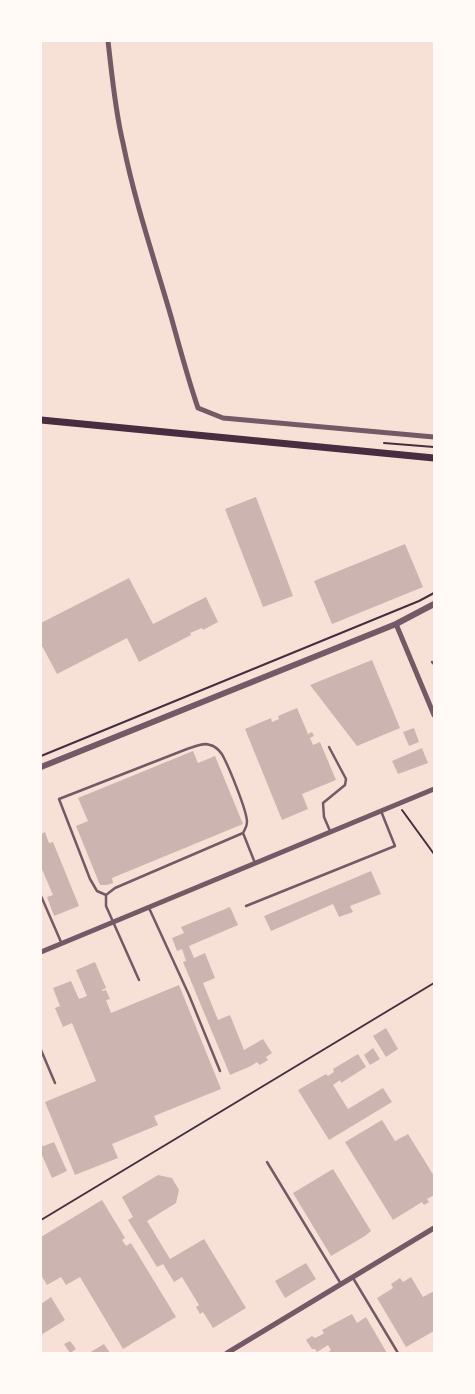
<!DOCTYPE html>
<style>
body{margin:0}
#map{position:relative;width:475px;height:1394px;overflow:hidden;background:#f7e1d7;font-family:Helvetica,sans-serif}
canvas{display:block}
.frame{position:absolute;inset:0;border:42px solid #fffaf5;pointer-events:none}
</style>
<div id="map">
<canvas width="475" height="1394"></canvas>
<div class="frame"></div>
</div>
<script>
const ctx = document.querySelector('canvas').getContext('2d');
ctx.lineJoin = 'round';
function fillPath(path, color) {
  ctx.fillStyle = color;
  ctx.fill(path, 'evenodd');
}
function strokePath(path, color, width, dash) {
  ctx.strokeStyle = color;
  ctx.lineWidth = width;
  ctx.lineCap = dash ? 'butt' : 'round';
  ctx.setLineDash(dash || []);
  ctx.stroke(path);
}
fillPath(new Path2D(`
 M256 497 293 596 263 607 225 509Z
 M405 544 423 587 332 624 314 581Z
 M129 578 153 624 206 597 218 622 203 630 202 628 190 633 191 635 139 662 127 638 57 674 41 644V623Z
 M372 660 400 728 357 746 310 685Z
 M297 708 308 734 312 732 314 736 310 738 313 745 320 742 336 780 302 794 308 809 282 820 245 729 271 718 272 722 279 719 278 716Z
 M414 728 419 742 409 746 403 732Z
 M422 748 428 763 398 774 392 761Z
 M193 751 198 763 215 756 243 824 112 878 113 883 107 885H100L76 826 88 821 78 798Z
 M45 832 49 843 53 842 79 906 54 916 47 897 53 895 41 867V834Z
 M371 871 381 894 350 906 353 912 339 917 333 904 271 931 264 916Z
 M230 907 238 925 189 946 194 958 205 953 215 978 203 983 218 1020 230 1015 244 1050 263 1039 272 1053 266 1057 268 1060 260 1065 257 1062 251 1066 230 1075 183 962 186 961 182 949 177 951 172 938 184 933 181 927Z
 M95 962 106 988 102 990V991L106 990 110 999 106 1000 111 1013 179 985 221 1089 154 1116 158 1125 112 1144 118 1158 75 1175 45 1102 96 1081 72 1023 63 1027 55 1008 60 1006 53 988 71 981 79 999 87 996 76 970Z
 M386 1028 398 1049 386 1057 373 1036Z
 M373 1048 380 1059 370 1065 364 1055Z
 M358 1054 366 1067 341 1083 340 1080 333 1085 348 1109 383 1088 392 1102 329 1140 298 1090 326 1074 328 1076 334 1072 333 1069Z
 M382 1120 395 1141 408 1134 434 1176V1195L427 1199 429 1202 424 1205 422 1202 393 1220 345 1142Z
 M54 1142 67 1171 52 1178 41 1153V1147Z
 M333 1169 371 1231 365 1236 331 1256 293 1193Z
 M158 1175 172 1178 179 1190 176 1203 147 1221 170 1259 204 1239 246 1308 213 1328 203 1312 200 1314 196 1307 199 1305 182 1277 174 1282 163 1264 157 1267 128 1220 133 1217 122 1197Z
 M102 1200 125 1238 122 1240 126 1246 131 1243 176 1317 123 1349 80 1277 66 1285 61 1277 47 1285 41 1275V1237Z
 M306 1263 316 1279 285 1298 275 1281Z
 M411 1277 423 1297 434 1291V1331L406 1347 377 1298 393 1288 391 1284 400 1278 403 1282Z
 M51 1297 65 1320 41 1335V1304Z
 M352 1314 357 1323 366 1317 387 1353H327L331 1350 328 1345 317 1352 315 1349H312L306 1340 312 1336 315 1338 323 1334 324 1333 322 1330Z
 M70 1341 76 1349 70 1353 64 1344Z
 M104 1344 110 1353H89Z`), '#ccb4b1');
strokePath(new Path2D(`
 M384 443 434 447
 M41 756 419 601 434 593
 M402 810 434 854
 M41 1220 434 983`), '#4a2c40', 2);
strokePath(new Path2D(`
 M432 662 434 664
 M329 747 346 779 345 785 323 803 324 817 330 831
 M106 895 97 891 90 879 59 799 187 749C194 747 203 742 210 745 216 746 222 753 224 758 230 770 247 811 247 822 247 827 245 829 243 833
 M41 896 61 942
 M246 906 395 846 381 811
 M149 908 189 995 220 1071
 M139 980 106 906V895L115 888 243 833 255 863
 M41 1050 55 1083
 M267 1162 341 1284
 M353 1278 398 1353`), '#755966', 2.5);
strokePath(new Path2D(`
 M108 41C112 75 115 110 123 143 135 203 155 261 172 320 180 349 188 379 198 408L223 418 434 437
 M396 624 434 715
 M41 952 434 789
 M227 1353 434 1228`), '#755966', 5);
strokePath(new Path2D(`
 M41 767 396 624 434 604`), '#755966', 6);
strokePath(new Path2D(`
 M41 420 434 458`), '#4a2c40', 7);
</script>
